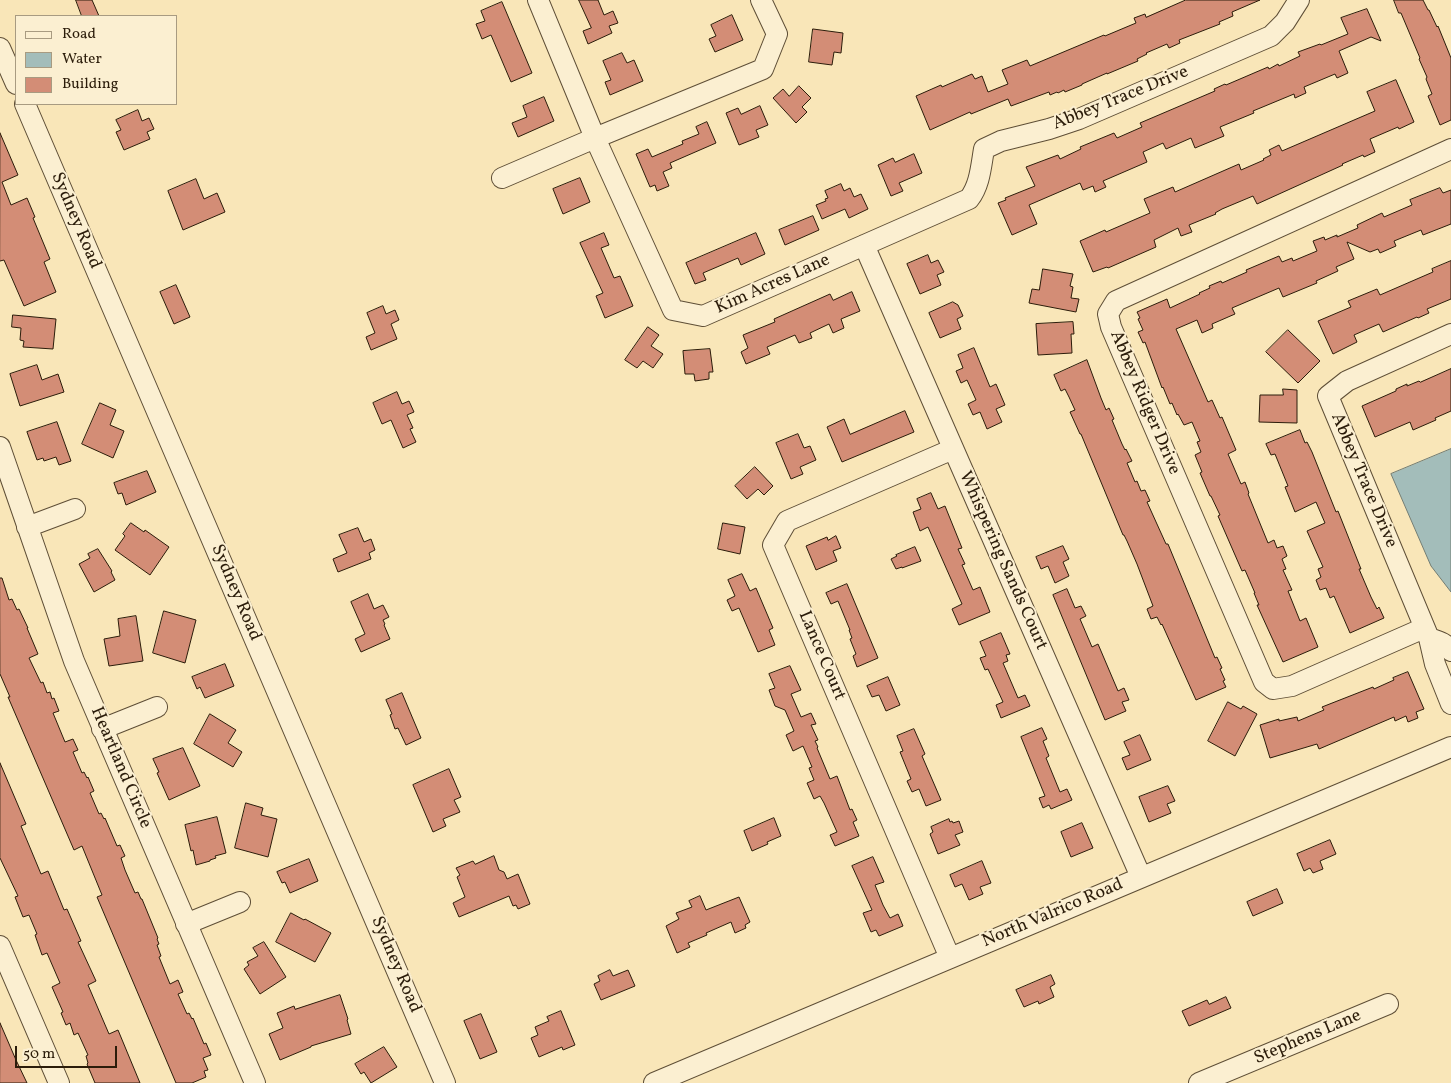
<!DOCTYPE html>
<style>
body{margin:0}
#map{position:relative;width:1451px;height:1083px;overflow:hidden;background:#f9e6b8;font-family:Vollkorn,serif}
canvas{display:block}
.legend{position:absolute;left:15px;top:15px;width:162px;height:90px;box-sizing:border-box;background:#fbefd1;border:1px solid #a89b81;margin:0;padding:6px 9px;list-style:none;font-size:15px;color:#2b1c0a}
.legend li{display:flex;align-items:center;gap:10px;height:25px}
.legend b{width:25px;border:1px solid #a89b81}
.scale{position:absolute;left:15px;top:1046px;width:102px;height:22px;box-sizing:border-box;border:2px solid #2b1c0a;border-top:0;padding-left:6px;font-size:15px;line-height:18px;white-space:nowrap;color:#2b1c0a;-webkit-text-stroke:4px #fbefd1;paint-order:stroke}
</style>
<div id="map">
<canvas width="1451" height="1083"></canvas>
<ul class="legend">
<li><b style="height:6px;background:#fbefd1"></b>Road</li>
<li><b style="height:14px;background:#a3bdba"></b>Water</li>
<li><b style="height:14px;background:#d38d76"></b>Building</li>
</ul>
<div class="scale">50 m</div>
</div>
<script>
const ctx = document.querySelector('canvas').getContext('2d');
ctx.lineJoin = 'round';
function fillPath(path, color) {
  ctx.fillStyle = color;
  ctx.fill(path, 'evenodd');
}
function strokePath(path, color, width, dash) {
  ctx.strokeStyle = color;
  ctx.lineWidth = width;
  ctx.lineCap = dash ? 'butt' : 'round';
  ctx.setLineDash(dash || []);
  ctx.stroke(path);
}
function write(font, color, halo, rows, align = 'center') {
  ctx.font = font + ' Vollkorn,serif';
  ctx.lineWidth = 4;
  ctx.setLineDash([]);
  ctx.textBaseline = 'middle';
  ctx.strokeStyle = halo;
  ctx.fillStyle = color;
  for (const [text, x, y, turn = 0] of rows) {
    ctx.save();
    ctx.translate(x, y);
    ctx.rotate((+turn || 0) * Math.PI / 180);
    ctx.textAlign = isNaN(turn) ? turn : align;
    if (halo) ctx.strokeText(text, 0, 0);
    ctx.fillText(text, 0, 0);
    ctx.restore();
  }
}
const water = new Path2D(`
 M1451 449V592L1431 566 1391 474Z`);
fillPath(water, '#a3bdba');
strokePath(water, '#737d74', 1);
const building = new Path2D(`
 M76 0H92L99 16H82Z
 M579 0H598L604 15 613 11 618 23 609 26 612 33 588 44 583 31 591 28Z
 M1186 0H1260L1232 12 1233 16 1219 22 1220 24 1179 40 1180 43 1169 48 1167 44 1146 53 1147 54 1137 59 1138 61 1107 74V73L1082 84V85L1065 92 1064 90 1058 93 1057 92 1050 95 1049 92 1011 106 1008 99 971 114 970 112 930 130 916 96 941 85 942 87 972 74 975 79 982 76 988 92 1008 84 1002 70 1027 60 1030 66 1104 35 1105 36 1136 23 1134 18 1145 14 1146 17Z
 M1394 0H1423L1428 10H1429L1437 27 1438 26 1451 58V120L1440 125 1428 96 1432 94 1426 79 1427 77 1419 59 1420 58 1401 13H1399Z
 M502 2 532 73 511 82 491 35 482 39 476 24 485 21 481 11Z
 M1367 9 1381 41 1371 37 1339 51 1348 73 1337 78 1335 74 1304 87 1306 93 1295 98 1294 94 1253 111 1254 113 1220 127 1224 136 1195 148 1191 138 1166 149 1163 143 1143 152 1147 162 1103 181 1106 187 1095 192 1093 186 1083 190 1080 183 1029 205 1037 224 1012 235 998 203 1006 200 1005 198 1035 186 1026 167 1058 155 1060 159 1081 149 1080 147 1114 133 1117 138 1142 127 1140 123 1215 91 1214 89 1225 84 1226 85 1268 67 1269 69 1278 64 1279 66 1300 56 1298 52 1320 44 1321 45 1348 34 1341 18Z
 M732 15 743 40 715 52 709 39 716 36 711 25Z
 M813 29 843 33 841 53 834 52 832 65 809 62Z
 M622 53 627 63 634 60 643 81 610 95 605 82 611 80 603 61Z
 M1396 80 1414 122 1399 129 1398 127 1370 139 1375 152 1364 157 1363 155 1342 164 1343 165 1257 204 1253 196 1222 209 1215 213 1216 214 1189 225 1192 232 1181 236 1178 228 1154 240 1156 247 1108 268 1107 267 1093 272 1080 241 1105 230 1106 232 1150 213 1144 199 1173 187 1175 192 1239 164 1241 170 1264 160 1263 159 1271 155 1269 150 1279 145 1282 151 1375 111 1367 92Z
 M799 86 811 98 802 107 807 112 796 123 773 98 783 89 789 96Z
 M544 97 554 121 518 137 512 123 527 117 523 106Z
 M760 106 768 125 756 130 759 137 739 145 726 113 738 108 741 114Z
 M138 110 142 121 149 118 154 129 147 132 150 139 124 150 116 132 121 130 116 120Z
 M707 122 716 143 670 163 672 168 663 172 669 186 657 191 655 185 650 187 636 154 648 149 652 157 683 144 682 141 699 134 696 127Z
 M0 133 18 175 2 182 11 205 27 198 35 217 33 218 50 259 44 262 56 292 24 306 4 260 0 261Z
 M914 154 922 173 899 183 903 191 891 196 878 165 893 158 895 162Z
 M580 178 590 202 563 214 553 189Z
 M196 179 204 199 217 193 225 212 183 230 168 191Z
 M841 184 844 191 850 188 854 197 861 194 868 209 849 218 845 209 822 219 816 205 826 201 825 199 828 198 825 191Z
 M1440 188 1443 193 1451 190V224L1423 235 1421 230 1394 241 1396 246 1380 253 1378 249 1370 252 1347 242 1354 259 1336 267 1338 271 1316 281 1317 283 1283 297 1279 288 1232 308 1235 314 1212 324 1213 328 1202 333 1197 320 1176 329 1208 402 1212 400 1220 418 1222 417 1236 450 1228 454 1241 484 1245 482 1249 493 1248 494 1268 543 1274 540 1277 548 1283 546 1287 556 1282 559 1286 569 1283 570 1292 590 1288 591 1300 621 1306 618 1318 647 1283 662 1257 605H1259L1254 593H1255L1245 570 1242 571 1218 516 1220 515 1211 496H1210L1200 473 1202 472 1195 455 1201 452 1197 442 1200 441 1192 422 1184 425 1178 414 1177 415 1172 403 1170 404 1163 387 1162 388 1145 342 1143 343 1138 332 1143 330 1138 319 1140 318 1137 312 1167 299 1170 308 1200 294 1199 293 1210 288 1209 286 1221 281 1222 283 1247 272 1246 270 1279 256 1282 262 1292 258 1293 261 1317 251 1313 241 1324 237 1325 240 1337 235V237L1358 228 1357 225 1382 213 1384 217 1412 205 1410 200Z
 M813 216 819 230 785 245 779 230Z
 M604 233 609 245 601 248 614 278 620 276 633 306 605 318 596 296 603 293 580 243Z
 M756 233 765 254 741 265 738 258 703 273 706 280 695 284 686 263Z
 M928 255 931 263 938 260 944 272 937 275 941 285 920 294 907 264Z
 M1451 261V299L1427 309 1429 313 1418 318 1417 317 1383 332 1379 324 1354 335 1357 342 1333 354 1318 321 1351 307 1348 301 1377 289 1380 295 1433 272 1432 269Z
 M1043 269 1073 274 1070 286 1073 287 1071 298 1079 299 1076 312 1029 303 1032 289 1039 290Z
 M176 285 190 317 174 324 160 292Z
 M852 292 860 311 841 319 844 328 833 333 829 324 810 333 812 338 799 343 795 335 767 347 770 354 746 364 741 352 748 348 743 335 775 322 774 319 830 294 833 300Z
 M953 302 958 305 963 316 957 319 961 329 940 338 929 313Z
 M383 306 386 314 395 310 399 320 391 324 397 339 371 350 366 337 375 333 367 313Z
 M13 315 56 319 53 349 23 347 24 341 20 340 21 328 12 327Z
 M1073 322 1074 334H1071L1072 353 1038 355 1036 324Z
 M648 327 659 335 651 346 663 354 653 368 643 361 637 368 625 360Z
 M1288 330 1320 361 1298 383 1266 352Z
 M974 348 990 387 996 384 1005 405 996 409 1002 422 987 429 980 412 973 415 968 404 976 400 967 380 961 383 956 371 963 368 958 355Z
 M710 349 713 372H709V379L695 381 694 374H685L683 351Z
 M1087 360 1101 398 1106 410 1109 408 1114 419 1112 420 1122 444 1125 450 1126 449 1132 461 1127 463 1135 482 1137 481 1141 491 1145 490 1150 501 1147 502 1166 544H1168L1215 658 1217 657 1222 668 1220 669 1225 680 1223 681 1226 687 1196 700 1162 624 1161 625 1157 617 1151 619 1147 609 1153 606 1137 564 1127 541 1124 535H1123L1081 434H1080L1070 412 1075 410 1069 397 1065 389 1061 391 1054 375Z
 M37 365 42 380 58 374 64 392 20 406 10 374Z
 M1451 369V411L1435 418 1436 420 1413 430 1410 422 1375 437 1362 406 1396 391V389L1407 384V386L1419 381 1420 382Z
 M1283 389 1297 390V423L1259 422 1260 395H1283Z
 M397 392 402 404 409 401 414 412 407 415 413 428 410 429 416 442 403 448 391 420 382 424 373 403Z
 M100 403 116 410 110 425 124 431 113 458 82 444Z
 M905 411 914 432 842 462 827 427 844 419 850 434Z
 M57 422 71 461 59 465 56 457 44 461 43 458 37 460 27 432Z
 M1300 430 1305 443 1307 442 1312 452 1336 512 1338 511 1361 569H1359L1371 597 1377 609 1379 607 1384 618 1350 633 1334 596 1330 598 1326 588 1320 590 1316 580 1321 577 1318 569 1323 567 1307 531 1325 523 1316 502 1295 512 1285 487 1288 486 1275 454 1271 455 1266 444Z
 M798 434 804 448 810 446 816 460 800 467 803 474 791 479 776 443Z
 M755 467 773 486 764 495 758 489 747 499 735 486Z
 M147 471 156 492 126 505 122 493 118 494 114 483Z
 M931 493 938 509 945 506 962 548 958 549 965 564 962 565 973 590 980 587 990 612 959 625 952 609 962 604 928 527 920 531 913 512 921 509 917 499Z
 M131 523 144 532 145 530 169 547 150 575 115 550 125 536 123 534Z
 M723 523 745 527 740 554 718 549Z
 M358 528 364 542 371 539 375 550 369 553 371 559 338 572 333 559 347 553 339 535Z
 M836 536 841 548 833 551 837 561 816 570 806 546 827 537 828 540Z
 M1063 546 1069 559 1063 562 1069 576 1055 583 1048 566 1041 569 1036 557Z
 M915 547 921 561 902 568V567L896 569 891 559 897 556 896 555Z
 M98 549 112 571 111 572 115 580 94 592 79 564 90 558 88 554Z
 M742 574 750 591 756 588 773 628 769 630 775 645 758 652 739 608 732 611 727 600 735 596 728 580Z
 M0 578H2L9 600 12 599 17 610 19 609 28 628H27L38 654 29 658 41 683 43 682 47 693 50 692 52 699 54 698 59 711 53 713 65 742 73 739 78 750 73 752 82 773 84 772 87 778 88 777 94 791 90 793 99 814 101 813 104 819 105 818 117 846 120 845 125 856 121 858 125 870 135 893 138 892 141 899H142L158 938 157 939 159 944 157 945 161 956 159 957 170 984 178 980 183 992 178 994 187 1014 189 1013 192 1019 193 1018 204 1044 206 1043 211 1055 203 1058 208 1070 204 1071 206 1077 192 1083H176L97 897 102 895 82 846 74 850 8 697H10L0 674Z
 M847 584 878 658 857 667 853 656 856 654 850 639 852 638 849 630H850L838 601 831 604 826 593Z
 M1067 589 1075 608 1081 606 1086 616 1080 619 1092 647 1098 644 1118 691 1124 688 1129 700 1122 702 1126 711 1105 720 1053 595Z
 M368 594 374 609 383 605 389 617 383 620 385 624 384 625 390 639 361 652 355 639 365 634 351 602Z
 M164 611 196 620 185 663 153 653Z
 M136 616 143 661 109 666 104 639 120 636 118 619Z
 M1001 633 1010 654 1006 655 1008 661 1003 663 1018 698 1025 695 1030 706 1001 718 996 705 1003 702 988 669 985 670 980 658 986 656 980 642Z
 M225 664 234 686 205 698 200 687 197 689 192 677Z
 M790 666 801 690 791 694 801 717 811 713 816 724 811 725 818 740 815 741 818 747 817 748 830 779 837 776 850 810 852 809 857 820 853 822 859 836 835 846 830 835 837 832 824 803 820 796 814 799 807 783 814 780 809 768 812 767 803 746 793 751 786 735 794 731 785 710 775 706 769 690 775 688 769 674Z
 M1408 672 1424 709 1416 712 1418 718 1408 722 1406 716 1395 721 1394 717 1319 749 1317 744 1270 758 1260 725 1279 719V721L1297 717 1298 721 1324 710 1322 707 1373 687 1374 689 1394 680 1393 678Z
 M888 677 900 705 886 711 879 695 872 697 867 686Z
 M402 693 421 738 406 745 398 728 395 729 390 715 392 714 386 700Z
 M1228 702 1241 709 1243 706 1257 714 1235 756 1208 741Z
 M210 714 236 730 228 743 242 752 233 767 194 744Z
 M1042 728 1047 739 1043 741 1049 756 1046 758 1060 792 1067 789 1072 800 1051 809 1049 805 1043 808 1039 798 1045 796 1021 737Z
 M914 729 925 754 922 756 941 800 926 806 919 789 912 792 907 781 911 779 900 752 903 751 897 736Z
 M1140 735 1151 760 1127 770 1122 758 1130 755 1124 742Z
 M183 748 200 786 169 800 157 773 159 772 153 759Z
 M0 763 26 824 21 826 41 874 48 871 64 910 67 909 81 941 78 942 96 981 88 985 109 1034 118 1030 140 1083H95L87 1064 88 1063 86 1056 88 1055 78 1033 74 1035 70 1023 66 1025 61 1013 63 1012 52 987 60 983 47 953 42 955 35 935 37 934 29 915 23 917 15 897 18 896 0 858Z
 M449 769 461 797 454 800 460 812 443 819 446 826 433 832 413 785Z
 M1168 786 1175 801 1167 804 1171 813 1149 822 1139 797Z
 M246 803 263 808 261 815 277 819 268 857 235 848Z
 M217 817 226 853 215 856 216 858 210 860V861L196 865 193 850 191 851 185 825Z
 M774 818 781 836 767 842 768 844 752 851 744 831Z
 M949 819 950 822 952 821 953 823 959 821 963 832 955 835 960 845 938 854 930 834 933 832 931 827Z
 M1082 823 1093 848 1071 857 1061 832Z
 M1330 840 1336 854 1320 861 1323 869 1313 873 1310 868 1304 871 1297 854Z
 M494 856 499 870 504 872 507 879 518 874 530 904 518 909 516 905 513 906 509 896 459 917 453 903 465 897 457 877 460 875 456 868 473 861 475 864Z
 M873 857 884 882 875 885 883 905 890 918 898 914 903 926 879 936 876 930 871 932 863 913 872 910 852 866Z
 M309 859 318 881 290 893 285 882 282 883 277 872Z
 M982 861 991 883 980 887 983 894 969 900 962 884 955 887 950 875Z
 M1277 889 1283 903 1253 916 1247 902Z
 M700 896 706 910 739 897 750 922 745 925 746 928 735 933 731 922 706 933 707 935 688 943 690 947 677 953 666 926 679 919 676 913 692 907 689 901Z
 M291 913 304 920 305 919 331 933 315 962 276 942Z
 M264 942 286 977 260 994 244 969 249 965 247 962 258 956 253 948Z
 M610 970 613 976 628 970 635 986 601 1000 594 984 600 981 598 976Z
 M1051 975 1055 984 1050 987 1054 997 1039 1004 1038 1001 1024 1007 1016 990Z
 M340 995 348 1019 347 1020 351 1034 311 1046V1047L280 1060 269 1034 283 1028 277 1013 294 1006 295 1009Z
 M1226 997 1231 1008 1189 1026 1182 1011 1207 1000 1209 1004Z
 M561 1011 575 1045 563 1050 562 1047 539 1057 531 1038 538 1035 535 1027 549 1021 547 1017Z
 M481 1014 497 1052 480 1059 464 1021Z
 M0 1023 16 1060 27 1083H0Z
 M384 1047 397 1067 371 1083 364 1072 361 1074 355 1064Z`);
fillPath(building, '#d38d76');
strokePath(building, '#2b1c0a', 1);
const minor = new Path2D(`
 M538 0 595 138 763 69 777 34 761 0
 M0 48 16 84
 M25 104 445 1083
 M502 178 595 138 673 310 703 316 969 199C980 185 981 166 984 149L1001 141 1049 129 1079 119 1271 36 1285 22 1299 0
 M864 245 1141 877
 M1451 334 1347 381 1328 396 1429 638 1435 664 1451 704
 M0 447 74 661 255 1083
 M27 527 75 509
 M1424 628 1292 686 1273 689 1264 682 1111 327 1108 314 1116 301 1451 149
 M1429 638C1438 641 1446 643 1451 651
 M102 729 157 707
 M186 924 240 902
 M0 946 59 1083
 M950 958 773 545 787 521 953 449
 M654 1083 1451 747
 M1199 1083 1388 1004`);
strokePath(minor, '#5e4e36', 22);
strokePath(minor, '#fbefd1', 20);
write('18px', '#2b1c0a', '#fbefd1', [
 ["Abbey Trace Drive",1121,99,-22],
 ["Sydney Road",75,221,67],
 ["Kim Acres Lane",773,285,-24],
 ["Abbey Ridger Drive",1144,403,67],
 ["Abbey Trace Drive",1363,481,67],
 ["Whispering Sands Court",1002,561,66],
 ["Sydney Road",235,593,67],
 ["Lance Court",821,656,67],
 ["Heartland Circle",120,768,67],
 ["North Valrico Road",1053,914,-23],
 ["Sydney Road",395,965,67],
 ["Stephens Lane",1308,1038,-23]
]);
</script>
